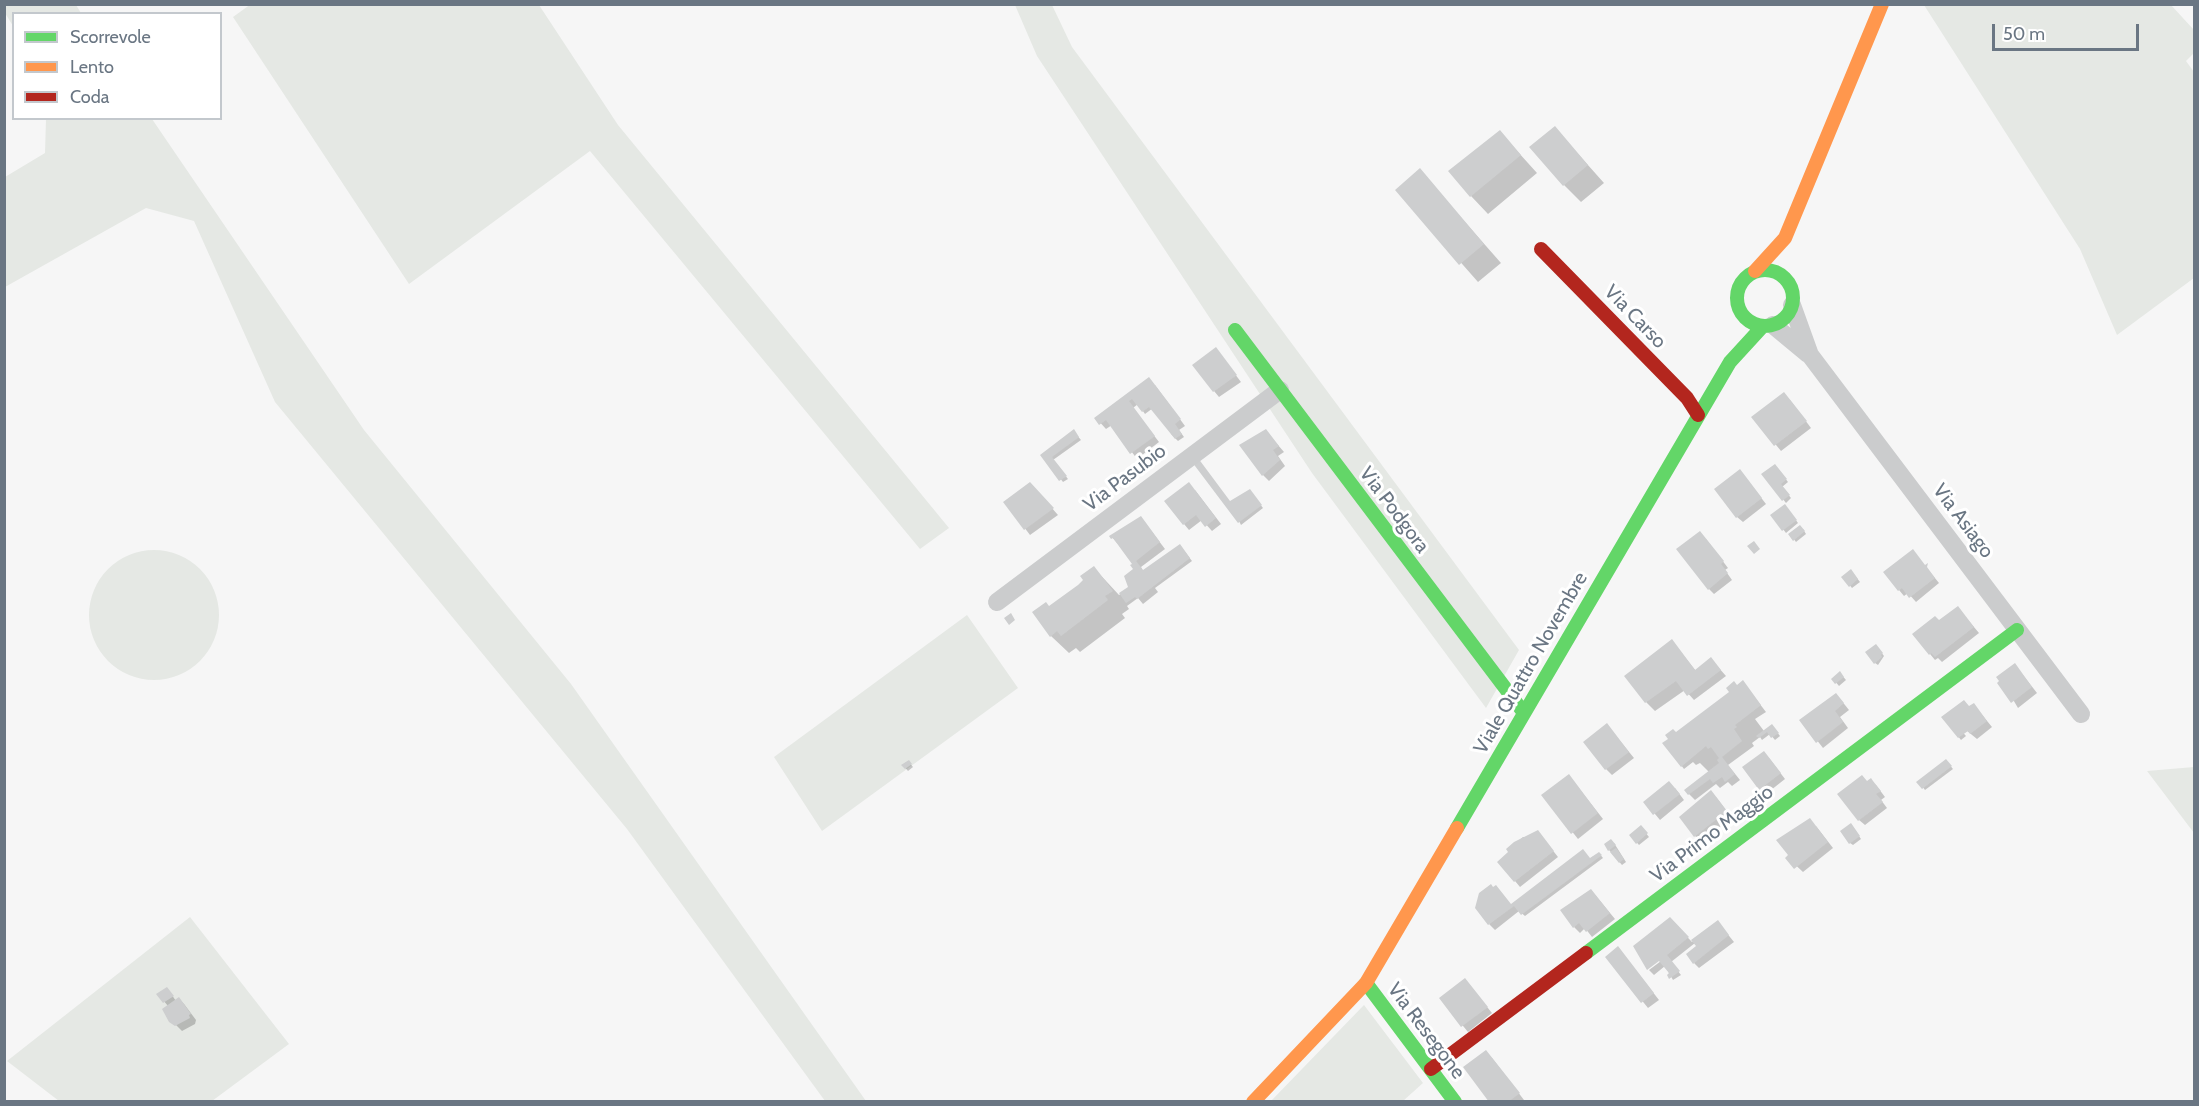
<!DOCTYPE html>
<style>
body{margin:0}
#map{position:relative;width:2199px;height:1106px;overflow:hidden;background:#f6f6f6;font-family:Cabin,sans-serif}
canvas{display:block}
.frame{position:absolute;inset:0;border:6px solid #6a7683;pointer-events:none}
.legend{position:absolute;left:12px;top:12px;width:210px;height:108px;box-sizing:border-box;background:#fff;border:2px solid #c3c8cd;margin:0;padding:8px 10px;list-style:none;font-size:18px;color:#6a7683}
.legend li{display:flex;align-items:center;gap:12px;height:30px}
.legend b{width:30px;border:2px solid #c3c8cd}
.scale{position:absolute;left:1992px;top:24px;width:147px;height:27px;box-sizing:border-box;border:3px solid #6a7683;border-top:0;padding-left:8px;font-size:18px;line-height:21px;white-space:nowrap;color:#6a7683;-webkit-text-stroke:4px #fff;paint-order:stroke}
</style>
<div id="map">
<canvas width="2199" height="1106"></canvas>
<div class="frame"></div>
<ul class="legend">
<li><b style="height:8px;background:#63d668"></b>Scorrevole</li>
<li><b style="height:8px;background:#ff974d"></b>Lento</li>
<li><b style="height:8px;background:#b3261e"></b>Coda</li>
</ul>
<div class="scale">50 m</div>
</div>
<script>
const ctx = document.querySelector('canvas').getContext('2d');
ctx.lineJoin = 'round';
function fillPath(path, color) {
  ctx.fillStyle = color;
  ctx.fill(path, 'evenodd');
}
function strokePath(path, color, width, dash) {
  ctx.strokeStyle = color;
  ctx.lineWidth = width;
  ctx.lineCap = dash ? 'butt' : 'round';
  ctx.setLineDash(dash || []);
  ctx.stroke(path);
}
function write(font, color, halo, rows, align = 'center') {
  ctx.font = font + ' Cabin,sans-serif';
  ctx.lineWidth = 6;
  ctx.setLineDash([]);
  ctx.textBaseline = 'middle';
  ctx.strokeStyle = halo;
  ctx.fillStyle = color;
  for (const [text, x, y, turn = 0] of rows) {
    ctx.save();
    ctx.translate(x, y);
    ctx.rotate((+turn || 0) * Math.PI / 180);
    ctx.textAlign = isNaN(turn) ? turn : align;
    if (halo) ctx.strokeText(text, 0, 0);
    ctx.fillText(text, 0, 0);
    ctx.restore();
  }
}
fillPath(new Path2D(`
 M251 4 539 5 618 125 949 528 920 549 590 151 409 284 233 17Z
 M4 5H76L81 13 14 14 13 26 5 13Z
 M1015 5H1052L1072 47 1519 650 1486 708 1312 473 1037 56Z
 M1924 5H2171L2194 30V53L2186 61 2194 72V278L2117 335 2080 249Z
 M46 119H152L364 430 571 684 866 1101H825L627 829 275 402 194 221 146 208 5 287V177L45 153Z
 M89 615a65 65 0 1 1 130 0a65 65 0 1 1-130 0Z
 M967 615 1018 688 822 831 774 757Z
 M2194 767V833L2147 771Z
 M190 917 289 1044 212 1101H59L7 1061Z
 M1364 1005 1423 1083 1403 1101 1270 1102Z`), '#e5e8e4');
fillPath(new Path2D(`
 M1555 128 1604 183 1581 202 1564 185Z
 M1500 132 1537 173 1488 214 1471 196Z
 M1420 171 1501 263 1478 282 1397 190Z
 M1216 349 1241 382 1219 397 1214 391Z
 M1155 385 1185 426 1179 430 1184 437 1178 441 1172 435 1153 408 1145 414 1138 404 1133 408 1159 442 1137 459 1112 425 1106 429 1096 418Z
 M1790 400 1811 428 1781 451 1753 417Z
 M1266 431 1284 452 1278 456 1285 466 1269 481 1263 475Z
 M1076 434 1081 440 1053 460 1068 479 1063 482 1042 455Z
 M1777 468 1788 482 1782 487 1791 498 1786 503 1763 474Z
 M1745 477 1766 504 1743 522 1737 517Z
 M1036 490 1058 515 1030 535 1005 502Z
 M1195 490 1221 524 1212 531 1202 520 1189 530 1184 524Z
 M1252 494 1263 508 1241 525 1230 503Z
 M1787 508 1798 523 1786 533 1772 515Z
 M1146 524 1165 549 1141 567 1143 571 1182 548 1192 561 1155 588 1158 592 1143 604 1138 598 1127 606 1129 609 1122 614 1125 618 1080 652 1076 648 1069 653 1051 636 1049 607 1085 581 1094 568 1119 595 1128 589 1135 564 1111 536Z
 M1803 529 1806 534 1796 542 1790 534Z
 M1706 539 1728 568 1725 570 1732 580 1714 594 1709 589Z
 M1913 551 1939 583 1916 602 1908 593 1904 596 1899 590Z
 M1853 573 1860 582 1852 588 1843 577Z
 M1958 608 1979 633 1942 662 1938 658 1935 660 1930 654 1939 622Z
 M1672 641 1696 671 1711 659 1726 676 1694 700 1685 690 1655 711 1646 702Z
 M1878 648 1884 656 1878 665 1875 663Z
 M1840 673 1846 680 1839 686 1833 679Z
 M2023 675 2037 693 2018 708 2002 681Z
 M1743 682 1766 712 1755 719 1764 731 1774 728 1780 736 1775 740 1770 734 1762 740 1760 737 1752 743 1754 746 1728 765 1740 780 1732 786 1728 782 1720 788 1716 784 1695 800 1686 791 1709 772 1700 763 1696 765 1693 762 1684 769 1665 744Z
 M1841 700 1849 710 1840 717 1848 728 1823 748 1802 721Z
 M1964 702 1970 708 1974 705 1992 727 1977 739 1961 726 1959 728 1966 736 1961 740 1943 717Z
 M1612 731 1634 758 1612 775 1606 769Z
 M1769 758 1785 779 1766 794 1760 789Z
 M908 761 913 767 908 771 903 765Z
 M1948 763 1953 769 1925 790 1919 782Z
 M1574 782 1603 819 1578 839 1543 795Z
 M1868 782 1876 785 1885 797 1881 800 1887 808 1865 825 1859 820Z
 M1675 788 1684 800 1660 820 1645 802Z
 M1716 797 1732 818 1701 841 1695 836Z
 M1816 826 1833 848 1803 872 1788 858Z
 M1641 827 1649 837 1639 845 1631 836Z
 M1853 827 1861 839 1853 845 1850 843Z
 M1523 837 1543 838 1558 857 1520 887 1515 881 1508 849Z
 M1614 843 1626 862 1622 865 1609 850Z
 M1599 853 1603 858 1525 916 1519 911 1495 930 1489 924 1511 905Z
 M1591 890 1615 919 1592 937 1585 928 1580 933 1574 927Z
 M1670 919 1692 942 1718 922 1734 942 1699 968 1694 963 1698 947 1695 943 1671 962 1681 975 1673 980 1665 966 1654 975 1649 970 1661 961Z
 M1623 954 1659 1000 1648 1008 1607 957Z
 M1465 980 1492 1013 1468 1032 1441 999Z
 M169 991 176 1001 179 999 184 1004 196 1020 195 1024 182 1031 166 1015 168 1006 158 994Z
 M1492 1058 1524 1100 1522 1102H1491Z`), '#0003');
fillPath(new Path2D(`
 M1555 126 1588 165 1563 186 1529 147Z
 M1500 130 1521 155 1470 197 1448 171Z
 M1420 168 1484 244 1459 265 1395 190Z
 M1216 347 1237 375 1213 392 1192 365Z
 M1149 377 1181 419 1175 424 1182 434 1175 439 1149 407 1142 412 1132 399 1129 401 1155 436 1130 454 1106 420 1099 425 1094 418Z
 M1784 392 1807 421 1774 446 1751 417Z
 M1074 429 1079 437 1052 457 1067 476 1059 481 1040 455Z
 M1266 429 1279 446 1273 450 1280 460 1262 476 1239 445Z
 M1198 458 1230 501 1250 489 1262 505 1238 523 1192 462Z
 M1775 464 1787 479 1781 484 1790 495 1782 501 1761 474Z
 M1740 469 1762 498 1736 518 1714 489Z
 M1030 482 1054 508 1024 530 1003 502Z
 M1189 482 1216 518 1205 527 1196 515 1183 525 1164 501Z
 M1785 504 1797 520 1782 531 1770 515Z
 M1141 516 1160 542 1136 561 1143 570 1180 544 1190 558 1137 599 1135 597 1126 603 1119 593 1128 587 1124 576 1133 569 1130 565 1132 564 1113 538 1111 539 1109 536Z
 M1800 525 1805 531 1793 541 1788 534Z
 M1700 531 1724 561 1721 564 1728 573 1708 590 1676 549Z
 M1754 541 1760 549 1754 554 1747 546Z
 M1913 549 1925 565 1928 563 1927 567 1935 578 1909 598 1902 588 1898 591 1883 572Z
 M1094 566 1113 591 1105 596 1108 600 1061 636 1057 631 1050 637 1032 612 1046 602 1049 606 1078 585 1083 580 1080 576Z
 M1851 569 1858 579 1849 587 1841 577Z
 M1958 606 1974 627 1935 657 1931 653 1929 655 1912 634 1935 616 1939 620Z
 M1011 613 1015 620 1009 625 1004 618Z
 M1672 639 1695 670 1711 657 1721 670 1687 696 1676 681 1645 703 1624 676Z
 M1876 644 1883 653 1881 655 1882 657 1874 664 1865 652Z
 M2015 663 2032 687 2011 703 1997 683 1999 681 1996 677Z
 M1840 671 1844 677 1835 684 1831 679Z
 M1743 680 1761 705 1735 725 1737 727 1734 729 1742 741 1722 757 1735 774 1725 782 1722 777 1713 783 1710 779 1688 795 1684 790 1719 763 1717 760 1719 758 1711 747 1708 749 1706 746 1681 767 1662 743 1668 739 1665 735 1673 729 1676 732 1729 692 1726 688 1734 681 1737 685Z
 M1836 693 1844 703 1835 711 1843 722 1816 743 1799 720Z
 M1964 700 1969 706 1974 703 1987 721 1970 734 1968 731 1958 738 1941 717Z
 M1607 723 1629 752 1605 770 1583 742Z
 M1772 724 1779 733 1771 738 1767 732 1759 738 1756 736Z
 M1764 751 1781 773 1759 790 1742 767Z
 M1946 759 1952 766 1922 789 1916 782Z
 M909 760 912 764 905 769 901 765Z
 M1569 774 1598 813 1571 834 1541 795Z
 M1862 775 1867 781 1871 778 1873 781 1881 791 1876 794 1883 802 1858 821 1837 794Z
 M1669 781 1680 794 1653 815 1643 802Z
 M1711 790 1727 811 1694 837 1679 817Z
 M1810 818 1828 842 1794 869 1785 858 1788 855 1776 840Z
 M1851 823 1860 836 1849 844 1840 831Z
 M1641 825 1648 833 1636 844 1629 835Z
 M1538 830 1554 851 1514 882 1497 862 1508 852 1506 849 1514 842Z
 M1611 839 1616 845 1608 851 1604 844Z
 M1616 848 1624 859 1619 863 1610 852Z
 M1583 849 1590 858 1599 852 1602 855 1521 915 1514 906 1488 925 1475 908 1479 893 1491 884 1493 887 1496 885 1511 904Z
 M1591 889 1610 913 1586 932 1579 923 1573 928 1560 910Z
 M1670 917 1689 937 1667 955 1680 971 1669 979 1667 975 1669 973 1659 961 1647 970 1633 946Z
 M1718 920 1729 935 1693 964 1686 954 1696 946 1691 940Z
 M1618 946 1654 993 1641 1003 1605 957Z
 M1465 978 1488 1007 1461 1027 1439 998Z
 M167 987 174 996 163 1003 156 994Z
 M179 997 191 1014 189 1015 190 1018 175 1026 169 1022 162 1009Z
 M1486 1050 1520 1093 1508 1102H1489L1463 1067Z`), '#cdcecf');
strokePath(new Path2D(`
 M1792 305 1810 355 2081 714
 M1773 325 1808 354
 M997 602 1280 390`), '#cbcccd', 18);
strokePath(new Path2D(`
 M1737 298a28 28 0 1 1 56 0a28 28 0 1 1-56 0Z
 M1235 330 1524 713
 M1457 828 1730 362 1763 326
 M1586 953 2017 630
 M1366 983 1455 1102`), '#63d668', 14);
strokePath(new Path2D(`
 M1755 271 1785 238 1882 4
 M1253 1102 1366 983 1457 828`), '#ff974d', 14);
strokePath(new Path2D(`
 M1541 249 1687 398 1698 415
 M1431 1069 1586 953`), '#b3261e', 14);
write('20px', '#6a7683', '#fff', [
 ["Via Carso",1635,317,46],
 ["Via Pasubio",1125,478,-37],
 ["Via Podgora",1394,510,53],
 ["Via Asiago",1963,521,53],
 ["Viale Quattro Novembre",1531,663,-60],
 ["Via Primo Maggio",1712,834,-37],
 ["Via Resegone",1426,1031,53]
]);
</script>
